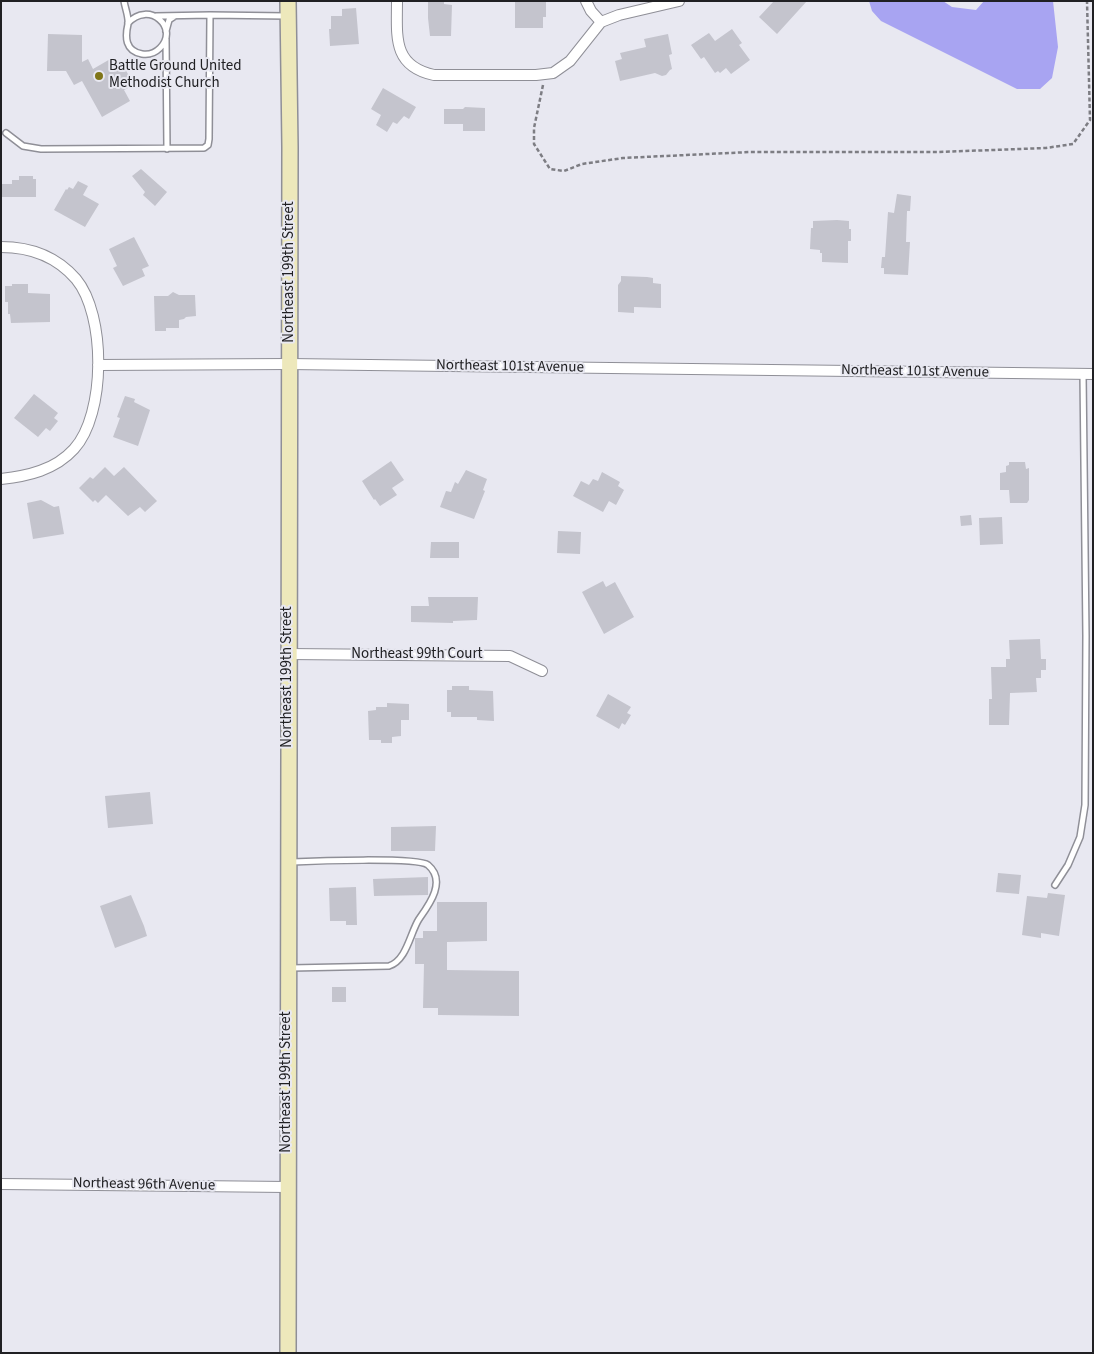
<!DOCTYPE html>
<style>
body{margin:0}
#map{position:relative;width:1094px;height:1354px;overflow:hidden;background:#e8e8f1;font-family:"Source Sans 3",sans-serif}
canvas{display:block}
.frame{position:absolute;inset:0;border:2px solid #202023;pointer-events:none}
</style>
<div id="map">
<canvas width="1094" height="1354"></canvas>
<div class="frame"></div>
</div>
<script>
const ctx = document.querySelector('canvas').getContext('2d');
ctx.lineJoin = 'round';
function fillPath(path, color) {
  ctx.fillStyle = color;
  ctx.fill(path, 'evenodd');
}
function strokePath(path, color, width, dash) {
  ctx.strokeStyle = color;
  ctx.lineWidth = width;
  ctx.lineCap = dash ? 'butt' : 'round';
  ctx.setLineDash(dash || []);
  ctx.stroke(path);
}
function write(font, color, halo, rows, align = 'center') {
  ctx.font = font + ' "Source Sans 3",sans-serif';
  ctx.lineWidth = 4;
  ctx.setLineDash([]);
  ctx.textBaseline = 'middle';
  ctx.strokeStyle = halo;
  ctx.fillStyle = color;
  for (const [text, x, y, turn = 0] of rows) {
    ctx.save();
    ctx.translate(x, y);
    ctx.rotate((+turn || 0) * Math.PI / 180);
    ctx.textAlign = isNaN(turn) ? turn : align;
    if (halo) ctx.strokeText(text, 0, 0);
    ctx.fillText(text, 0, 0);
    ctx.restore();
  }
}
fillPath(new Path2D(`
 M869 1H943L952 7 976 10 984 1H1053L1058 47 1052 78 1040 89H1017L881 21 872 11Z`), '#a8a4f2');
fillPath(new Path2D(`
 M428 1H444V4L452 5 451 36H430L428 18Z
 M515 1H546V17H543V28H515Z
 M774 1H807L777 34 759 17Z
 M356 8 359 44 330 46 329 29H331V16H342V9Z
 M732 29 742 43 739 45 750 60 731 74 726 68 720 73 718 71 715 73 704 57 701 59 691 45 709 33 715 41Z
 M48 34 82 35V62L88 59 93 69 112 58 118 68 123 65 134 85 124 90 130 101 102 117 82 81 74 85 66 71H47Z
 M668 34 672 54 669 55 672 69 670 70 666 75 662 76 655 73 620 81 615 61 622 59 620 53 646 47 644 39Z
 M383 88 416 107 409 119 404 116 397 124 393 122 387 132 376 125 381 115 371 109Z
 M465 107 485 108V131H463V124H444V109H463Z
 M141 169 167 192 155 206 143 195 145 192 132 176Z
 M19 176H33V179H36V197H1V184H12V180H19Z
 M78 181 88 186 83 195 99 204 85 227 54 210 66 189 67 190 69 187 73 189Z
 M897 194 911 196 910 211H907L906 242H910L908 275 884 274V268H881L882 257H885L888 212 894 213Z
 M837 220 849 221V229H851V241H848V263L822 262V253H820V250L810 249 811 228H813V221Z
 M134 237 149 266 142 269 145 276 123 286 113 268 117 266 109 249Z
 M621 276 647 277 653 278V283L661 284V308L634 307V313L618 312V285L621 281Z
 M12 284H28V293L50 294V322L11 323 10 314H8V302H5V286H12Z
 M173 292 179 295H195L196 316 186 317 184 319 179 320V328H166V331H155L154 296H168Z
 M34 394 58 413 54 418 58 421 50 431 46 428 38 437 14 418Z
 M125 396 135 399 134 402 150 410 138 446 113 437 120 418 117 417Z
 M391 461 404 480 392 488 397 495 380 506 375 499 374 500 362 481Z
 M1009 462H1025L1026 469 1029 468V500L1027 503H1010L1009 490H1000V473L1006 472V466L1009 465Z
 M105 467 114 476 124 467 157 501 145 512 140 507 128 516 106 495 98 503 95 500 93 502 79 488 90 477 93 479Z
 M466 470 487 479 483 490 485 491 474 519 440 507 446 491 451 492 455 482 458 484Z
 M602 472 620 482 618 486 624 490 616 505 609 501 603 512 573 496 581 481 589 485 593 479 598 481Z
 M41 500 54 507 59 506 64 534 33 539 27 503Z
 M971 515 972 525 961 526 960 516Z
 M1002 517 1003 544 980 545 979 518Z
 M558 531 581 532 580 554 557 553Z
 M431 542H459V558H430Z
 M603 581 606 587 615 582 634 617 604 634 582 592Z
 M428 597H478L477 620 453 621V623L411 622V606H429Z
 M1040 639 1041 659H1046V670H1041V678H1036L1037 692 1010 693 1009 725H989V699H992L991 667H1006V659H1010L1009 640Z
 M452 686H469V690L493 691 494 721 477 720V717H451V712H447V690H452Z
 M608 694 631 707 627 713 631 715 625 725 622 723 619 729 596 716Z
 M387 703 409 704V720H401V736L392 737V743H381V740H369L368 711 376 710V707H387Z
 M150 792 153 824 108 828 105 796Z
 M436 826 435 851H391V827Z
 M998 873 1021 875 1019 894 996 892Z
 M428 877V895L374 896 373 879Z
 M356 887 357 925H346V921H330L329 888Z
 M1048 893 1065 895 1059 936 1041 933V938L1022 935 1027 896 1047 898Z
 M131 895 144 926 147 936 115 948 100 906Z
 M437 902H487V941L447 942V970L519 971V1016L438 1015V1008H423L424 964H415V938H423V931H437Z
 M332 987H346V1002H332Z`), '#c4c4cd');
const lane = new Path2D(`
 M124 1C125 8 129 17 128 24 125 37 125 51 142 54 148 55 155 53 160 48 180 28 149 0 128 23
 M210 15 287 16
 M166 31 169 20 175 16
 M166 39 167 149
 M6 133 23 146 41 149 204 148 208 145 209 139 210 15 156 16
 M1055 885 1068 865 1080 837 1085 805 1086 636 1083 374
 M291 968 389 966C407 960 410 933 419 919 429 905 447 881 428 865 417 857 312 861 292 862`);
const street = new Path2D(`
 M397 1C397 36 392 66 434 75H536L553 73 570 61 601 22 619 15 679 1
 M586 1 591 11 601 22
 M1 247C31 247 56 256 76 279 106 315 106 414 74 449 55 470 28 476 1 479
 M98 365 289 364 1093 374
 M288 654 510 656 542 671
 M1 1184 287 1187`);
const secondary = new Path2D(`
 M288 1 290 147 288 1353`);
strokePath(lane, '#8f8f97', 8);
strokePath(street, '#8f8f97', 12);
strokePath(secondary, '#8f8f97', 18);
strokePath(new Path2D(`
 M543 85 534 128V144L550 169 564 171 582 164 623 158 750 152H939L1046 148 1073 144 1090 120 1087 1`), '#7d7d83', 2.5, [4, 2.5]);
strokePath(lane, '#fff', 5);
strokePath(street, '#fff', 10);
strokePath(secondary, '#ede8bb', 15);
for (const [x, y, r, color] of [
 [99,76,5,"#7f7518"]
]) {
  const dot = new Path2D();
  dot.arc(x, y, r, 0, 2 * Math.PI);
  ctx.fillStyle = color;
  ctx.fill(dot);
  strokePath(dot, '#e8e8f1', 2);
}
write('15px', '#202023', '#e8e8f1', [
 ["Battle Ground United",109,67],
 ["Methodist Church",109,84]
], 'left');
write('15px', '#202023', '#e8e8f1', [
 ["Northeast 199th Street",290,272,-90],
 ["Northeast 101st Avenue",510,367,1],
 ["Northeast 101st Avenue",915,372,1],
 ["Northeast 99th Court",417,655],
 ["Northeast 199th Street",288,677,-90],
 ["Northeast 199th Street",287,1082,-90],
 ["Northeast 96th Avenue",144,1185,1]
]);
</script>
